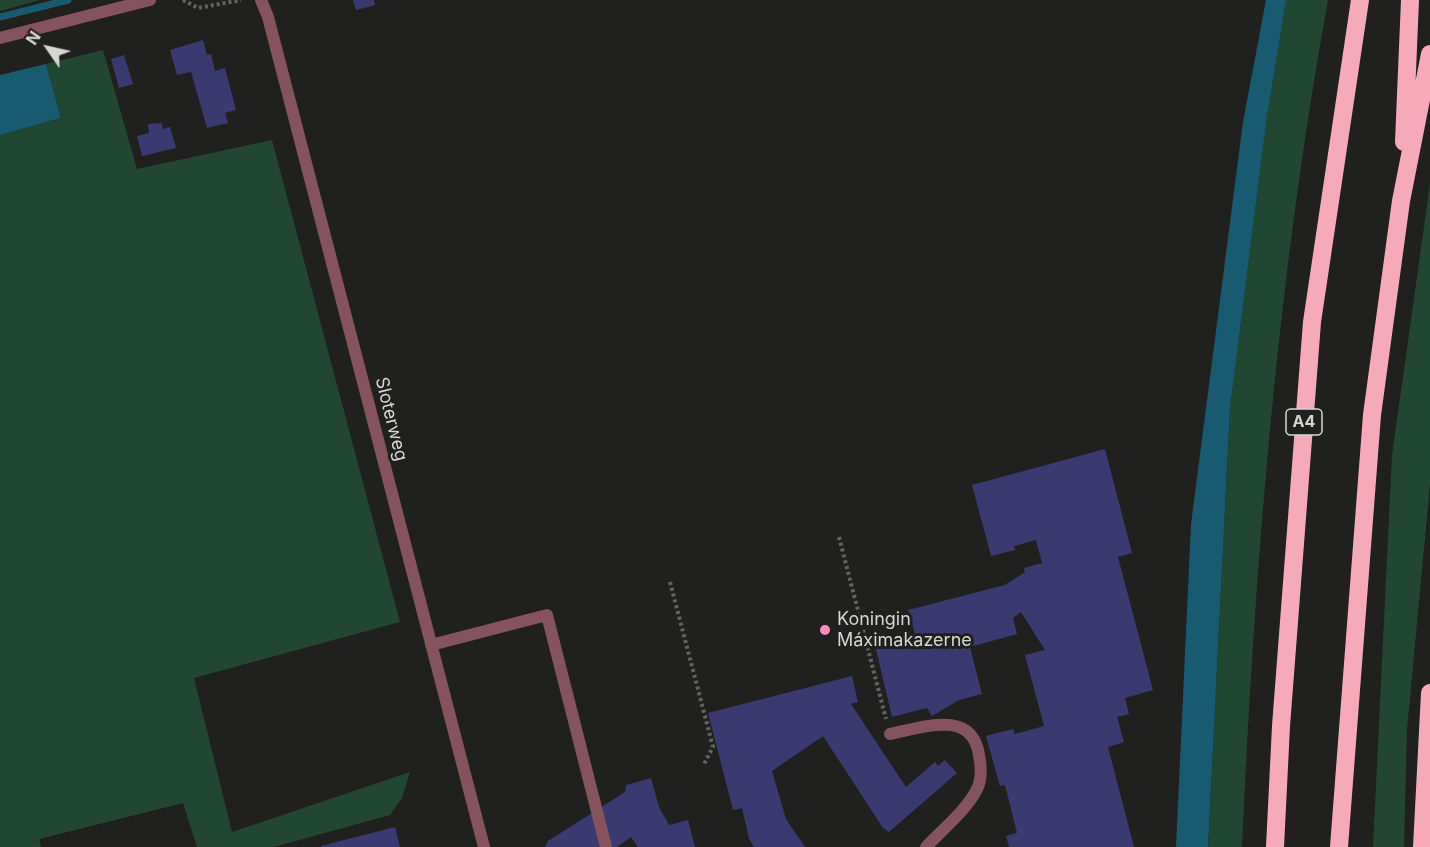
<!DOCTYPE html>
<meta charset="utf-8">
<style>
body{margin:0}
#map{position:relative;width:1430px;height:847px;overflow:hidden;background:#20201e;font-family:Inter,sans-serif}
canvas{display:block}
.north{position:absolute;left:18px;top:18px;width:60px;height:60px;-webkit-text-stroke:4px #20201e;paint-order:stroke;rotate:304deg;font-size:16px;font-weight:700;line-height:24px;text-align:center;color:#d5d5d4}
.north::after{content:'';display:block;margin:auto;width:21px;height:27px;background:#d5d5d4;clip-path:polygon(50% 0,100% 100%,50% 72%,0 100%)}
</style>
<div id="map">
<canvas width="1430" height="847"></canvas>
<div class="north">N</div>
</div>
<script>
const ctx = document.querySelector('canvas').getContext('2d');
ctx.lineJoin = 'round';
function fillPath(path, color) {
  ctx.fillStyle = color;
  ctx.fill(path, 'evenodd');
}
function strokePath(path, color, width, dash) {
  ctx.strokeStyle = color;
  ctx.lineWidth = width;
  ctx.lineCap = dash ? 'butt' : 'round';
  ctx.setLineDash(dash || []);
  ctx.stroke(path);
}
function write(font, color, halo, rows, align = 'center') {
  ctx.font = font + ' Inter,sans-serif';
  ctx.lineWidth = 6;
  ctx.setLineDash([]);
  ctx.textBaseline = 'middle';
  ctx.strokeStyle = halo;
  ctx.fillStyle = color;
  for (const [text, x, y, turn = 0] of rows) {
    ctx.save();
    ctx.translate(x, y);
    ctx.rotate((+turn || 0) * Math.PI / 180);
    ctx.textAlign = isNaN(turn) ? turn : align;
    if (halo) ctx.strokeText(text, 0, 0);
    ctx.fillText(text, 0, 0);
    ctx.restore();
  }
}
fillPath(new Path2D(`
 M0 0H40L0 11Z
 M1286 0H1328C1277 280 1255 563 1242 847H1208L1230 409 1266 124Z
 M103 50 137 169 272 140 400 622 194 678 232 832 410 772 402 798 390 815 274 847H197L183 803 39 839 41 847H0V135L61 118 46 64Z
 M1430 184V484L1407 730 1404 847H1373L1392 455Z`), '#214732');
fillPath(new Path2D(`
 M1266 0H1286L1266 124 1230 409 1208 847H1176L1191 524 1243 122Z
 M46 64 61 118 0 135V75Z`), '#185b70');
strokePath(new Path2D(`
 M0 17 68 0`), '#185b70', 7);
fillPath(new Path2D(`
 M353 0H374L375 5 356 10Z
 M203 40 207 55 211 54 215 71 225 68 236 110 225 113 228 123 207 128 191 72 177 75 170 50Z
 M124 55 133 84 119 88 111 59Z
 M162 123V129L170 127 176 148 142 156 137 136 149 133 148 124Z
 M1105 449 1132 553 1118 557 1153 690 1125 698 1129 714 1117 717 1124 742 1108 747 1134 847H1009L1006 836 1017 833 1005 785 1000 786 986 736 1013 729 1015 734 1044 726 1025 655 1045 650 1021 612 1013 618 1017 634 970 647 982 694 959 700 932 716 927 708 892 717 875 645 915 634 908 610 1005 585 1025 572 1024 568 1042 563 1036 540 1014 546 1015 550 991 556 972 485Z
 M852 676 858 702 851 704 906 787 935 762 938 766 945 760 957 773 889 832 883 828 823 736 772 771 786 819 805 847H754L749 839 742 808 733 810 708 713Z
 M651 778 659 807 669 825 688 820 695 847H638L631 837 617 847H545L548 841 625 792 626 785Z
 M395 827 400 847H321V846Z`), '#3b3a70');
strokePath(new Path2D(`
 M183 0 198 8 241 0
 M839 537 886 719
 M670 582 713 747 703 766`), '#636362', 4, [3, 3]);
strokePath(new Path2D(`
 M431 645 547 615 606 847`), '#84535d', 12);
strokePath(new Path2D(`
 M890 734C922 728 972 708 979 755 981 765 982 777 978 787 968 809 943 829 926 847`), '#84535d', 12);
strokePath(new Path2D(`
 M261 0 268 17 484 847`), '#84535d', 12);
strokePath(new Path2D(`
 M0 38 150 0`), '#84535d', 12);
strokePath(new Path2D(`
 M1404 142 1410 0
 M1275 847 1281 726 1312 322 1360 0
 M1339 847 1372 415 1401 201 1430 54
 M1422 847 1430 693`), '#f6aab9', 18);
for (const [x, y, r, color] of [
 [825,630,6,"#fe8ebc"]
]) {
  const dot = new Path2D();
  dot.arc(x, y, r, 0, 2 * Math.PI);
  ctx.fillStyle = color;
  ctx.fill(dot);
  strokePath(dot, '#20201e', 2);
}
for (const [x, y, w] of [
 [1304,422,36]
]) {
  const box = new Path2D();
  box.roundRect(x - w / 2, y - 13, w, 26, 4.5);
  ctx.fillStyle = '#20201e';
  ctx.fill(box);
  strokePath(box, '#d5d5d4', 1.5);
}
write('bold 16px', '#d5d5d4', null, [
 ["A4",1304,422]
]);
write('18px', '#d5d5d4', '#20201e', [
 ["Sloterweg",391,419,76]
]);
write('18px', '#d5d5d4', '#20201e', [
 ["Koningin",837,620],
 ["Máximakazerne",837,641]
], 'left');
</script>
